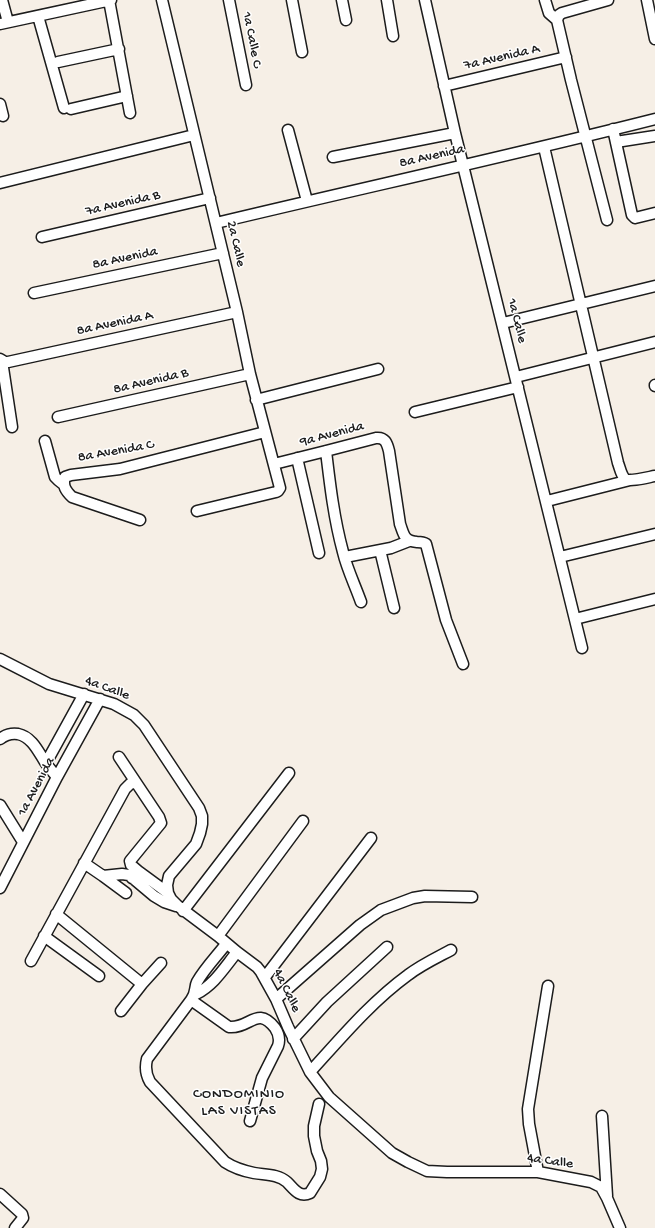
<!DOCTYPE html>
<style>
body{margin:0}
canvas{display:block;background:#f6efe6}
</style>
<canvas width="655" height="1228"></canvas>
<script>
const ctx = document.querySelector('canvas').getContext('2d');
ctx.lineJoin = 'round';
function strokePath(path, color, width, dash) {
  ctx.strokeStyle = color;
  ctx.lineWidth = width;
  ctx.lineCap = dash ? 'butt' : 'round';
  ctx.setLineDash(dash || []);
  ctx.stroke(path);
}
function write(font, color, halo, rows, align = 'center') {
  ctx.font = font + ' "Gochi Hand",sans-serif';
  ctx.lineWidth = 3;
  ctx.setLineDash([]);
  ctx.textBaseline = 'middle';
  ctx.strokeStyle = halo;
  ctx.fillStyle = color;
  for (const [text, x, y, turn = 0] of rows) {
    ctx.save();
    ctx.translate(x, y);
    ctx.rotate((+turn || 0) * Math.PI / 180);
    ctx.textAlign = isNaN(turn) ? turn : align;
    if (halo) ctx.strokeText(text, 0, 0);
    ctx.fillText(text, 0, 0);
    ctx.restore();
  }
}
const minor = new Path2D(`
 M2 0 8 22
 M109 0 130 113
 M162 0 237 312 250 374 280 488 278 491 276 492 197 511
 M229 0 246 85
 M292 0 302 52
 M342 0 346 20
 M387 0 393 36
 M425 0 455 133 582 648
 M545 0 549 13 557 20
 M647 0 655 39
 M38 16 64 108
 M0 24 111 0
 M58 62 119 49
 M444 86 566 57
 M0 104 3 116
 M71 109 127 96
 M613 129 632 215 635 218 655 213
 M288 130 307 201
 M616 142 655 136
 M544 147 618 463C620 468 621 475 625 479 630 482 649 477 655 476
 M333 157 455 133
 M0 183 194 135
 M607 220 571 80 557 20 559 15 562 13 608 0
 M216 223C362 188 509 156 655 119
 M42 237 210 198
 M34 293 223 253
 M503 323 655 286
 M0 359 5 362H8L237 312
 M2 361 12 427
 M516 377 655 342
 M655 385V386
 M256 400 378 369
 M415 412 518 387
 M58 417 250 374
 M45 441 55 477 58 480 63 484
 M326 451C330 485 334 519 343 552 347 569 355 585 361 602
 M297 458 319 553
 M274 464 326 451 376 438C385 437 387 443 389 451L400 524C404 535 404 541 417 542 420 542 423 542 426 544L446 620 463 664
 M547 501 630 480
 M140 520 72 497C66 491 62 486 65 477L71 475 120 469 265 432
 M380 550 394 608
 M345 557 391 548 409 541
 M560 557 655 534
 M575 619 655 599
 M0 659 49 684 114 704 134 715 144 725 199 808 202 816V824L200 833 196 844 169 876 167 885 168 893 171 899 178 906 218 936 237 952 257 967 261 972 276 999 288 1027 310 1072 329 1097 392 1153 408 1162 427 1171 447 1172H538L591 1182 601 1187 607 1198 620 1228
 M0 739C5 735 11 733 18 734 32 737 38 751 45 762 49 768 53 772 57 777
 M119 757 159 817 161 823 130 861 131 865 138 871 132 878
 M46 763 84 694
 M0 805 23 842
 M84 863 103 876 122 874 129 875 154 896 164 902 176 906
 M138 871 168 893
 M103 876 126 893
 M0 888 57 777 100 699
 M183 911 289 773
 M56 914 142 984 161 963
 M44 936 99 976
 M218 936 303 821
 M226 944C217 956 205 968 197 982 194 988 197 992 191 1000L147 1059C145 1067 146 1075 150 1082L225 1162C234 1168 244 1171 254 1173 265 1175 278 1174 287 1182 294 1189 299 1198 310 1193L320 1177 322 1169 321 1161 317 1151 314 1136V1126L319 1104
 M31 961 125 789 130 784 135 782
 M265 977 371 838
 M196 994C214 985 224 968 237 952
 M276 999 360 925 381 910 413 898 425 896 472 897
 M191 1000 229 1027C250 1029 257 1005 275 1028 279 1034 280 1040 278 1046L262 1078 250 1121
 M121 1011 142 984
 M293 1039 327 1002 387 947
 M310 1072C341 1038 371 1002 408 975 421 965 436 958 451 950
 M602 1116 607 1196
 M538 1172 529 1124 528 1109 548 986
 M0 1194 22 1214 23 1218 15 1228`);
strokePath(minor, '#1c1c1c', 13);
strokePath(minor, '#fff', 10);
write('14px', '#1c1c1c', '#fff', [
 ["1a Calle C",251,40,79],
 ["7a Avenida A",502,58,-13],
 ["8a Avenida",432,157,-13],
 ["7a Avenida B",123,204,-13],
 ["2a Calle",235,244,77],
 ["8a Avenida",125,259,-12],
 ["1a Calle",516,321,76],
 ["8a Avenida A",115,324,-12],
 ["8a Avenida B",151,382,-13],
 ["9a Avenida",332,435,-15],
 ["8a Avenida C",116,452,-10],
 ["4a Calle",107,689,20],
 ["1a Avenida",37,787,-62],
 ["4a Calle",286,991,64],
 ["4a Calle",550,1162,8]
]);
ctx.letterSpacing = '1px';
write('15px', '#1c1c1c', '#fff', [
 ["CONDOMINIO",239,1095],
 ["LAS VISTAS",239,1112]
]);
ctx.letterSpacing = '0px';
</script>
